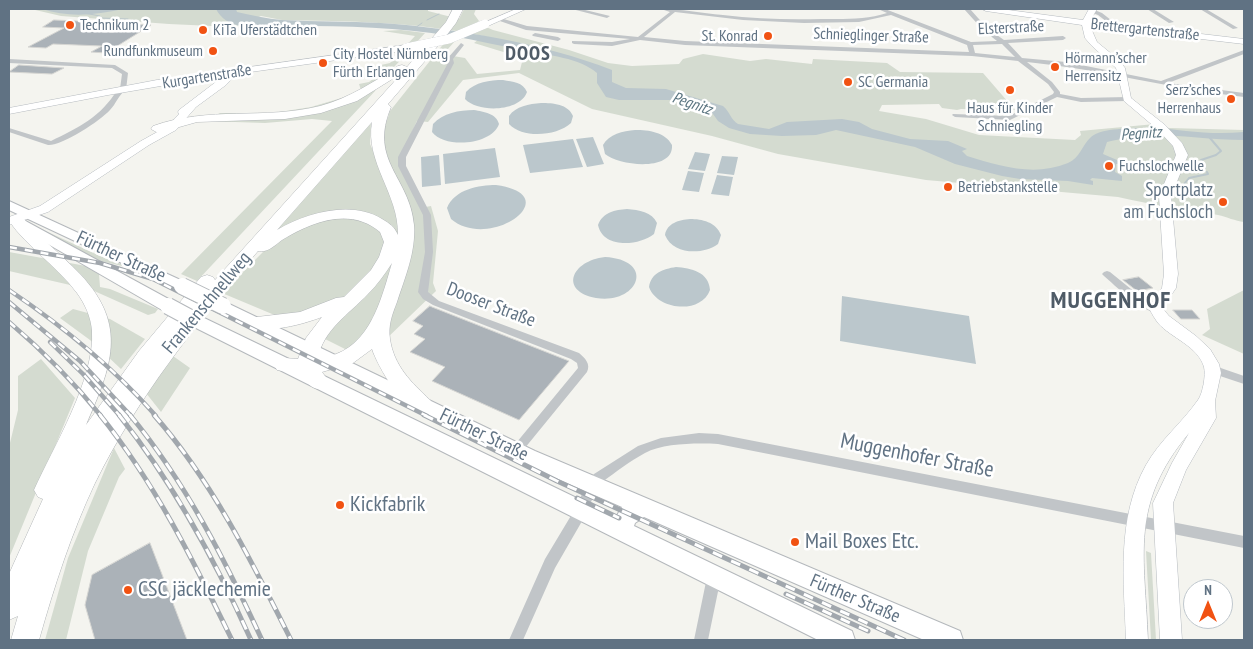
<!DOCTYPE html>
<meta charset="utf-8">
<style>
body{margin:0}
#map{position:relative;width:1253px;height:649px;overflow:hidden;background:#f4f4ef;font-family:"PT Sans Narrow",sans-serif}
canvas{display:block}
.frame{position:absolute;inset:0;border:10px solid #607283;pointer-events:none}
.north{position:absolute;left:1183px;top:579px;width:50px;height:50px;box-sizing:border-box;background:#fff;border:1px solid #bfc7cd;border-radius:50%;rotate:0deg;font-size:14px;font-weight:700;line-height:20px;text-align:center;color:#607283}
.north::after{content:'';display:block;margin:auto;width:18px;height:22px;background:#f15212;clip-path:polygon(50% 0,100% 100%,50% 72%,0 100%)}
</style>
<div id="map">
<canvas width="1253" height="649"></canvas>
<div class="frame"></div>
<div class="north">N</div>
</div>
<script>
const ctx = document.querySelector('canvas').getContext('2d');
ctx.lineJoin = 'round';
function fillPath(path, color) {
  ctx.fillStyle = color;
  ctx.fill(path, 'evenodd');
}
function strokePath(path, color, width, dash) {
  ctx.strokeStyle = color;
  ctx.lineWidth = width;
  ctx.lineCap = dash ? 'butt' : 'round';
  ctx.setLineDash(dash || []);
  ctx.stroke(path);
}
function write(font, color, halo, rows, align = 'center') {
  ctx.font = font + ' "PT Sans Narrow",sans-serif';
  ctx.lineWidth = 5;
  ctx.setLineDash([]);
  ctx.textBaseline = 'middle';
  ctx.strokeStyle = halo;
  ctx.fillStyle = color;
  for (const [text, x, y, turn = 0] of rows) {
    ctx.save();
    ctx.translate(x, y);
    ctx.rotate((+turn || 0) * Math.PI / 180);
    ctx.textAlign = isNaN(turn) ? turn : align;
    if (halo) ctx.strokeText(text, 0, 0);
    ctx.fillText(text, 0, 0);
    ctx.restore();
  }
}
fillPath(new Path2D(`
 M31 9H428V11L459 19 464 9H476L474 14 479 21 477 23 493 30 569 50 608 63 632 66 679 64 683 59 703 54 750 61 766 59 812 64 813 59 887 63 900 72 983 73 1015 110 961 109 957 110 942 108 939 104 882 105 879 111 926 119 979 135 1075 140 1081 135 1080 131 1155 124 1169 128 1244 130V222C1235 221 1227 217 1218 215 1185 209 1151 205 1118 197L926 180 778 154 712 136 592 109 519 73 463 80 428 122 417 121 401 155 420 208 431 206 438 231 433 283 436 291 384 341 408 251 380 141 390 111 445 42 456 40 447 50V55L465 58 477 74 520 70 523 58 474 43 483 36C417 22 349 21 282 20L261 16 234 27 169 24 61 16Z
 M401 30 425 33C406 54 385 81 358 94 344 100 328 104 313 108L376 90 197 281 181 274 332 121 312 119 265 123 205 121 220 113H273L311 107 355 94 361 90 359 84 369 82 373 79 370 74 381 72 383 69 381 65 390 63 415 36 383 31Z
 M371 122 370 144 392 191 402 229 376 319 351 352 321 337 366 291 392 231 339 213 265 242Z
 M330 218 359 219 379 228 386 240 381 263 344 297 284 319 222 293 268 247 297 229Z
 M26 222 100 256 148 274 122 266 88 258Z
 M9 252 86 266 99 274 100 287 110 289 158 309 155 313 148 315 92 290 9 271Z
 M1244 290V354L1202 335 1210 329 1207 309Z
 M73 309 110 319 145 339 121 369 90 340 60 318Z
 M173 356 190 368 161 412 146 393Z
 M41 359 75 398 9 558V447L18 410V376Z
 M114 448 125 469 119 477 88 551 66 640H45L68 558Z
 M1146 551 1151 553 1156 640H1151Z`), '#d4dbd0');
fillPath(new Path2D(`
 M42 9H123C96 15 69 18 42 9Z
 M216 9H236L237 12C252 15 267 19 282 20 315 22 348 21 381 23 454 28 543 43 612 70V82L626 88 666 89 723 106C730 112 731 120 738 124L769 129 787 122 842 119 859 122 872 129 910 139 948 141 967 149 962 151 967 156C1000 166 1034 177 1068 163 1080 158 1082 145 1091 137 1103 127 1131 129 1147 128L1150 126C1182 131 1212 135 1244 132V140C1213 140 1181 135 1150 135 1135 135 1121 139 1107 142L1103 154 1117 160 1120 164H1116L1115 172 1122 176V181L1092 178 1090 180 1093 181V185L1068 181 1020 179 1002 176 955 164 915 147 836 130 816 135 782 136 750 134 729 128 718 121 713 114 673 100H619L606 97 597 83V73C580 58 548 55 526 51 501 46 476 40 451 36 382 24 310 26 241 26 230 24 221 19 216 9Z
 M503 80C513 82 523 82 527 92 520 112 478 113 465 99L466 92C475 82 490 80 503 80Z
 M541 103C553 103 568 104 573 116L571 123C557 136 523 139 509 124V116C516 106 529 104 541 103Z
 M474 110C484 112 496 113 499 124 492 145 445 149 432 132L433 124C443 113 459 110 474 110Z
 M635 130C649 130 665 132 672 145 674 172 619 166 605 154L603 145C609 134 623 131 635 130Z
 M593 137 604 164 587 167 576 139Z
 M573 139 583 167 530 173 523 145Z
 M495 148 500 177 445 184 443 154Z
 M695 152 710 154 705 171 688 169Z
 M439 155 441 185 422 187 421 157Z
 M722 156 738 157 734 175 717 173Z
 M688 171 704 173 699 192 682 190Z
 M717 175 733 177 729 196 711 194Z
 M496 185C569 195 490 252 451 219L447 208C455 189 479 185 496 185Z
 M627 209C639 210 652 212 657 223L654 234C639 246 603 249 598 225 603 212 615 210 627 209Z
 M690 219C702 219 716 222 721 235L718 244C703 255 673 255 665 235 667 223 679 220 690 219Z
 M605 257C657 260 638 305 596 298 559 291 571 261 605 257Z
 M676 267C691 268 709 272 710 290 701 315 657 310 649 287 651 273 663 269 676 267Z
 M842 296 969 316 976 364 840 341Z`), '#bbc7cc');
strokePath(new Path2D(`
 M84 13 100 16V18L128 19
 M427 20 439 14
 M415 28 422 23`), '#bbc7cc', 1);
strokePath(new Path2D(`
 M1201 160 1216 155 1221 151 1210 138
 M1203 164 1205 168
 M1171 194 1177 193 1189 178 1208 174 1207 172`), '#bbc7cc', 2);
const building = new Path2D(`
 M54 20 100 22 83 31 113 32 127 24 151 25 106 53 91 52 102 46 53 44 46 48 28 47 64 28 43 27Z
 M19 65 64 68 52 74 9 72Z
 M1139 277 1153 288 1137 291 1123 280Z
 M430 306 432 307 569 361 519 420 432 381 445 367 410 352 425 339 414 334 423 326 413 321Z
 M1173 310H1192L1200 319H1181Z
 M150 543 187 640H95L85 605 92 575Z`);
fillPath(building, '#abb2b8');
strokePath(building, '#d5d5d2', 1);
const secondary = new Path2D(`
 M516 9H526L488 26 481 24Z
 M982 9H1001L1083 20 1089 9H1097L1090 21 1244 39V44L1090 26 1097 42 1119 60 1125 68 1131 98 1165 125 1182 143 1188 155 1171 196 1178 274 1176 288 1165 304 1164 310 1169 316 1196 336 1210 349 1219 364 1221 373 1215 401 1216 418 1186 470 1173 503 1182 640H1160L1153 503 1172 463 1189 433C1129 505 1145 555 1148 640H1126C1124 581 1116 519 1146 465 1160 440 1182 423 1198 400 1203 393 1206 375 1204 367 1198 346 1171 338 1158 323 1155 319 1152 314 1150 310L1151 304 1162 288 1164 274 1159 196 1176 155 1173 146 1157 129 1124 101 1116 68 1091 45 1085 38 1082 25 986 11Z
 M406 45 410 48 409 50 236 74 226 85 196 107 176 130 149 145 48 212 9 225V217L40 206 141 141 168 126 179 114 178 112 179 110 225 75 108 95 9 114V108L157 80Z`);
const primary = new Path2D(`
 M9 201 187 283 190 286 187 289H177L9 210Z
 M20 218 174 302 176 306 174 310 168 311 162 310 15 225 13 222Z
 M223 301 535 451 960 631 963 640H924L644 517 635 523 634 526 852 631 855 640H818L188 324 186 320 188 316 194 315 200 316 616 517 622 507 521 463 217 310 215 306 217 302Z`);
const highway = new Path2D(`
 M453 9H463L456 23 443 40 388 104 391 107C368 161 410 177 414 225 416 252 405 277 397 302 392 315 388 325 390 339 394 366 411 382 430 400L434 406 430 412C430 412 423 414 423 414 405 414 377 365 372 349L353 363 322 372 330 383 327 388C314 392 308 385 302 374L277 370 274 365 277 360 284 358 298 359 306 338 322 317C300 325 272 333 248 326L246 322 248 318 300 312 336 298 344 297 371 270 379 257 384 242 380 232C375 228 369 224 363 222 336 212 305 226 282 240 275 245 268 253 258 251 197 323 137 398 95 483 71 534 54 587 39 640H11L18 616 9 620V574L43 499 38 497 34 490C54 446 95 379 92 331 91 317 85 304 77 293 57 266 28 248 9 221L11 218H23C40 238 61 254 80 274 129 326 111 367 86 425L139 351 201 277 207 275 213 277 215 280 402 73 357 101 321 113 285 119 197 122 158 133 151 129 153 126C208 106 265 120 320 106 349 98 374 82 398 66L402 65 407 67 446 22ZM372 122C365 163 399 194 398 235 394 226 390 224 382 219 351 200 306 213 277 230ZM392 263C380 304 368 354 318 358 323 330 349 314 368 294 377 285 385 274 392 263Z`);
strokePath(secondary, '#b5babf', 1);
strokePath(primary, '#b4b8bc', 2);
strokePath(highway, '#b3b7ba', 1);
fillPath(new Path2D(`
 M572 9H581L610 16 607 18Z
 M661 9C681 9 701 13 723 15 756 19 789 20 822 19 844 19 866 20 887 13L878 9H885L971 42 997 41 983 30 964 9H970L987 28 1004 40 1063 36 1066 38 1063 40 1008 43 1022 58 1066 62 1161 81 1244 50V54L1168 83 1244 93V97C1171 89 1100 69 1027 62L1052 82 1060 92V94L1081 98 1127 97 1130 99 1127 101 1081 102 1057 97 1010 120 955 117 952 115 953 114 1009 116 1053 94 1054 92 1048 84 1018 61 972 56 685 45 640 40 612 46 574 44 572 43V41L612 42 630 39 526 30 494 19 497 17 527 26 638 37 670 12ZM675 12 743 20 804 23 859 22 891 15 967 45 969 52 685 41 644 37ZM1002 44 1015 57 975 53 973 45Z
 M1092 9 1102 13 1116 24 1111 25 1098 15 1090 12Z
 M1147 9H1153L1174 22 1169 23Z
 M1200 9H1206L1238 28 1233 29Z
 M535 33 558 37 561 39 558 41 533 36 532 35Z
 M461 43 464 45 453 59 454 63 406 157V166L431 215 433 252 428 292 439 301 579 353C585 358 591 364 587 372L520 454 516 456 512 454 510 451 512 448 578 368 577 363 571 359 433 305 423 299 418 292 425 252 423 215 398 166V157L448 63 447 59Z
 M9 59 115 65 128 73 126 90C119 94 116 104 110 110 100 121 62 146 48 145L9 132V128L51 141C78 128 101 117 117 90L120 89 122 74 112 68 9 63Z
 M1107 271 1110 272 1147 302 1160 308 1162 310 1160 312C1145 316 1116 286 1104 276L1102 274 1104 272Z
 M1212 365 1244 376V384L1208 372 1207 369 1208 366Z
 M699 433 718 434 1244 536V548L718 444C697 443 664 443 645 453 630 461 616 472 602 482L597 488 585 516 555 568 523 640H509L545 559 575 509 588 481 594 474 638 446 661 438Z
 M714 570 719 572 721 577 708 640H694L707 577 709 572Z`), '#c1c5c8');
fillPath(secondary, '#fff');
fillPath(primary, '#fff');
fillPath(highway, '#fff');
const railFar1 = new Path2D(`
 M9 247 100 263 153 279 427 416
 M9 290C64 327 112 366 156 416
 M9 302 80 361 131 416
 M9 322C43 351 73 381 101 416
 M50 342 83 374 120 416`);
const rail = new Path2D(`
 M100 415C155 483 194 562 232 640
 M119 415C174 484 215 560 251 640
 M130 415C186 483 225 560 262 640
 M154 415C212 481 252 562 291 640
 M424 415 557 481 904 640
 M577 498 619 518
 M786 594 868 631`);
strokePath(railFar1, '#a1a7ad', 4.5);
strokePath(rail, '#a1a7ad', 5);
strokePath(railFar1, '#fff', 2.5, [8]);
strokePath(rail, '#fff', 3, [10]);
const secondaryBridge = new Path2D(`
 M406 48 449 39 485 24`);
const primaryBridge = new Path2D(`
 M182 286 223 306
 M168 306 194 320`);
strokePath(secondaryBridge, '#b5babf', 9, []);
strokePath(primaryBridge, '#b4b8bc', 18, []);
strokePath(secondaryBridge, '#fff', 9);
strokePath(primaryBridge, '#fff', 16);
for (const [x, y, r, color] of [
 [70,25,5,"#f15212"],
 [203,30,5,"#f15212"],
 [768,36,5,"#f15212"],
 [213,51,5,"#f15212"],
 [323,63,5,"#f15212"],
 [1055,67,5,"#f15212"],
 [848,82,5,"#f15212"],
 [1010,90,5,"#f15212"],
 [1231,99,5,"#f15212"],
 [1109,166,5,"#f15212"],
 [948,187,5,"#f15212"],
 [1223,202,5,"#f15212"],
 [340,505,5,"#f15212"],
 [795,542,5,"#f15212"],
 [128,590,5,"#f15212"]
]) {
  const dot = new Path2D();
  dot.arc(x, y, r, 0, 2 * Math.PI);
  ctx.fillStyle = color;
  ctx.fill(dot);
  strokePath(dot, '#fff', 2);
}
write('16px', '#607283', '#fff', [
 ["Technikum 2",80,25],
 ["KiTa Uferstädtchen",213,30],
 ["St. Konrad",758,36,"right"],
 ["Rundfunkmuseum",203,51,"right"],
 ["City Hostel Nürnberg",333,54],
 ["Fürth Erlangen",333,72],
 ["Hörmann’scher",1065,58],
 ["Herrensitz",1065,76],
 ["SC Germania",858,82],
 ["Serz’sches",1221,90,"right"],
 ["Herrenhaus",1221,108,"right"],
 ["Haus für Kinder",1010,108,"center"],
 ["Schniegling",1010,126,"center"],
 ["Fuchslochwelle",1119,166],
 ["Betriebstankstelle",958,187]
], 'left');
write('16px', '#607283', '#fff', [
 ["Elsterstraße",1011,28,-3],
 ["Brettergartenstraße",1145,30,6],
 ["Schnieglinger Straße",871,36,2],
 ["Kurgartenstraße",207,77,-9]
]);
write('italic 16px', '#5b7581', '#fff', [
 ["Pegnitz",692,104,19],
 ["Pegnitz",1141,134,-4]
]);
write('19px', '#607283', '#fff', [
 ["Sportplatz",1213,191],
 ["am Fuchsloch",1213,213]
], 'right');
write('19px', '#607283', '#fff', [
 ["Fürther Straße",121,257,25],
 ["Frankenschnellweg",207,303,-50],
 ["Dooser Straße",491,305,21],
 ["Fürther Straße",484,435,26],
 ["Fürther Straße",855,599,23]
]);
ctx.letterSpacing = '1px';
write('bold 20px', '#4f5b67', '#fff', [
 ["DOOS",528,54]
]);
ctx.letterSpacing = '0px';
write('22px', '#607283', '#fff', [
 ["Muggenhofer Straße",917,456,11]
]);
write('22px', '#607283', '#fff', [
 ["Kickfabrik",350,505],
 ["Mail Boxes Etc.",805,542],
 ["CSC jäcklechemie",138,590]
], 'left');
ctx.letterSpacing = '1px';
write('bold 24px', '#4f5b67', '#fff', [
 ["MUGGENHOF",1111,301]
]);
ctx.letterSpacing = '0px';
</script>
